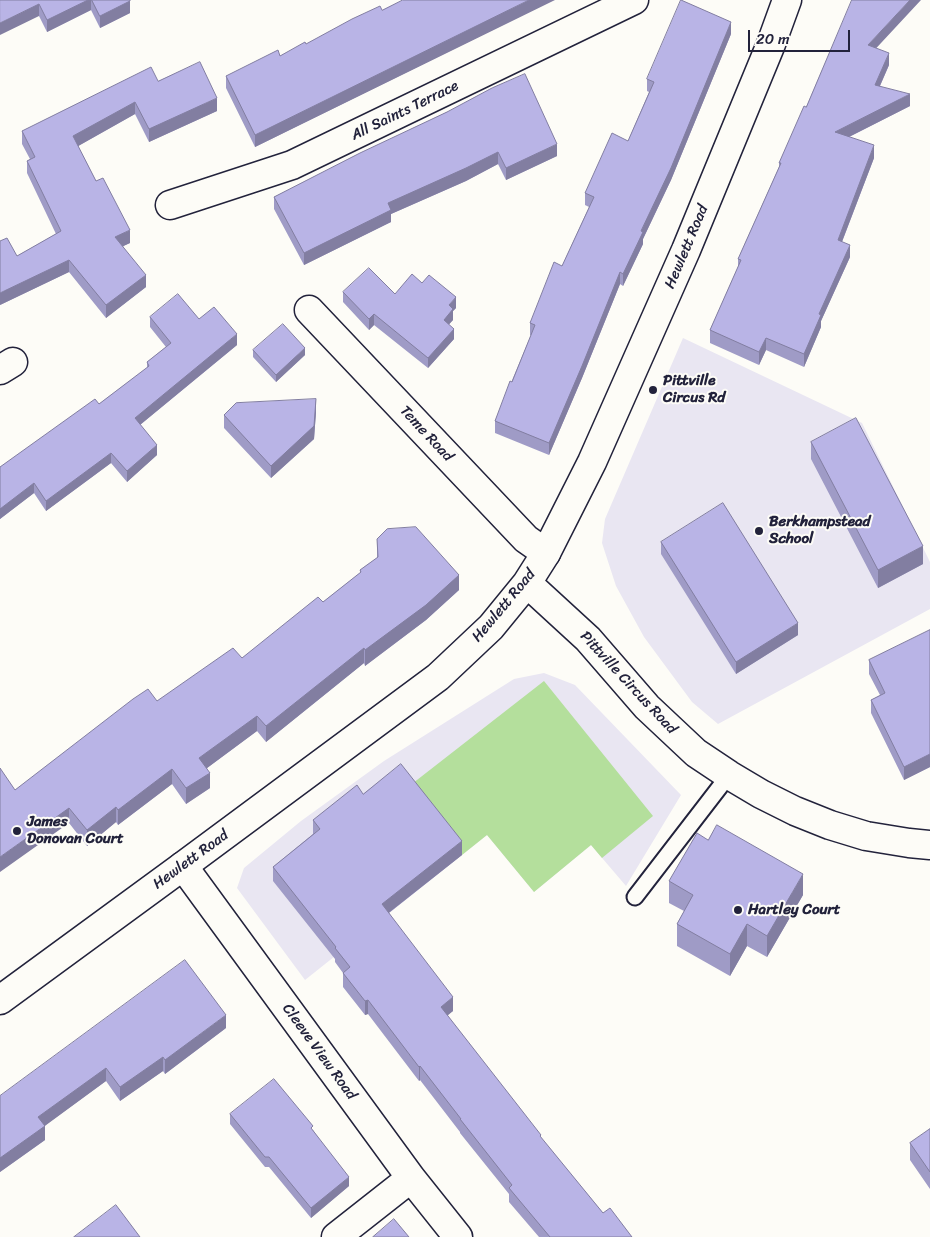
<!DOCTYPE html>
<style>
body{margin:0}
#map{position:relative;width:930px;height:1237px;overflow:hidden;background:#fdfcf7;font-family:Sriracha,sans-serif}
canvas{display:block}
.scale{position:absolute;left:748px;top:30px;width:102px;height:22px;box-sizing:border-box;border:2px solid #22223b;border-top:0;padding-left:6px;font-size:15px;line-height:18px;white-space:nowrap;color:#22223b;-webkit-text-stroke:4px #fdfcf7;paint-order:stroke}
</style>
<div id="map">
<canvas width="930" height="1237"></canvas>
<div class="scale">20 m</div>
</div>
<script>
const ctx = document.querySelector('canvas').getContext('2d');
ctx.lineJoin = 'round';
function fillPath(path, color) {
  ctx.fillStyle = color;
  ctx.fill(path, 'evenodd');
}
function strokePath(path, color, width, dash) {
  ctx.strokeStyle = color;
  ctx.lineWidth = width;
  ctx.lineCap = dash ? 'butt' : 'round';
  ctx.setLineDash(dash || []);
  ctx.stroke(path);
}
function write(font, color, halo, rows, align = 'center') {
  ctx.font = font + ' Sriracha,sans-serif';
  ctx.lineWidth = 4;
  ctx.setLineDash([]);
  ctx.textBaseline = 'middle';
  ctx.strokeStyle = halo;
  ctx.fillStyle = color;
  for (const [text, x, y, turn = 0] of rows) {
    ctx.save();
    ctx.translate(x, y);
    ctx.rotate((+turn || 0) * Math.PI / 180);
    ctx.textAlign = isNaN(turn) ? turn : align;
    if (halo) ctx.strokeText(text, 0, 0);
    ctx.fillText(text, 0, 0);
    ctx.restore();
  }
}
fillPath(new Path2D(`
 M683 338 862 423 930 562V609L718 724 692 702 644 637 616 586 602 543 605 519Z
 M544 673 575 685 681 795 626 886 591 845 534 892 487 835 305 980 237 888 244 868 301 821 384 761 514 679Z`), '#e9e6f2');
fillPath(new Path2D(`
 M544 681 653 816 602 858 591 845 534 892 487 835 462 855 408 787Z`), '#b4df9c');
const lane = new Path2D(`
 M635 897 729 775`);
const street = new Path2D(`
 M170 205 292 165 634 0
 M309 310 526 539 546 553
 M0 370 13 362
 M183 866 411 1178 458 1237
 M336 1237 411 1178`);
const secondary = new Path2D(`
 M527 583 588 639 647 707 696 753 729 775 761 794 795 811 830 825 866 836 909 843 930 845
 M0 1000 183 866 438 677 491 627 527 583 546 553 592 462 686 250 771 44 787 0`);
strokePath(lane, '#22223b', 19);
strokePath(street, '#22223b', 31);
strokePath(secondary, '#22223b', 31);
strokePath(lane, '#fdfcf7', 15);
strokePath(street, '#fdfcf7', 28);
strokePath(secondary, '#fdfcf7', 28);
fillPath(new Path2D(`
 M0 0H130V13L100 28 91 10 47 32 39 16Z
 M535 9 255 147 226 88V76L280 56 382 10Z
 M731 34 671 180 643 239V244L623 286 620 284 582 378 549 455 495 433V421L531 335H530V323L562 266 589 207 585 205V193L628 141 649 92 647 91V79Z
 M876 48 889 65 880 86 910 106 849 137 874 158 842 242 850 257 821 321V327L804 367 766 350 759 365 710 343V330L738 267V259L779 167V163L806 107Z
 M158 81 217 111 149 142 135 114 78 146 96 181 130 243 123 246 146 287 106 318 69 272 0 305 17 256 56 234 27 173V161L30 159 22 144V131Z
 M447 112 557 156 506 180 498 164 466 181 391 214V222L304 265 274 209V197Z
 M422 283 456 308 453 311V320L449 324 454 339 428 368 374 325 369 330 343 302V292L395 294Z
 M150 317 199 319 237 345 140 425 157 455 127 482 111 463 46 511 34 493 0 519V467L99 404 147 368V362L166 347 150 327Z
 M253 350 305 355 276 382 253 357Z
 M316 412 314 439 271 478 224 428V415Z
 M811 442 923 564 878 588 811 459Z
 M377 539 459 590 426 620 365 666 364 663 266 742 257 731 207 768 210 788 186 804 172 784 118 825 116 822 87 846 69 823 15 790 157 701 242 658 323 602 360 573V570L377 558Z
 M661 542 798 635 736 674 661 554Z
 M930 630V767L904 780 871 713V700L880 695 869 674V660Z
 M363 794 462 855 389 913 453 1011 447 1015 541 1138 603 1213 632 1237H539L509 1202V1194L460 1133V1132L420 1080 419 1081 368 1014 365 1015 343 987V973L335 962V959L273 881V867L313 834V820Z
 M669 881 803 895 767 957 747 946 730 976 677 946V924L684 911 669 903Z
 M226 1028 165 1074 163 1071 120 1101 106 1081 44 1126 45 1140 0 1172V1096Z
 M230 1114 313 1130 349 1186 311 1218 269 1167H265L230 1124Z
 M930 1129V1189L910 1160V1143Z`), '#9f9bc6');
fillPath(new Path2D(`
 M88 0H91V10L47 32V20Z
 M529 0H555L255 147V135Z
 M910 0H921L868 57V45Z
 M130 1V13L100 28V16Z
 M39 4V16L0 35V23Z
 M731 22V34L671 180 643 239V244L623 286V274Z
 M889 53V65L875 97V85Z
 M910 94V106L835 144V132Z
 M217 98V111L149 142V129Z
 M135 102V114L73 149V136Z
 M557 144V156L506 180V168Z
 M874 145V158L838 252V240Z
 M498 152V164L466 181 391 214V222L304 265V253L388 203Z
 M130 230V243L115 250V237Z
 M850 245V257L821 321V327L804 367V354L819 314Z
 M69 260V272L0 305V293Z
 M620 272V284L582 378 549 455V443Z
 M146 275V287L106 318V305Z
 M456 297V308L453 311V320L444 330V320L449 305Z
 M374 314V325L369 330V319Z
 M454 329V339L428 368V358Z
 M237 334V345L135 429V418Z
 M766 338V350L759 365V352Z
 M305 348V355L276 382V375Z
 M316 399V412L314 439 271 478V466Z
 M157 445V455L127 482V471Z
 M111 453V463L46 511V501Z
 M34 483V493L0 519V509Z
 M923 546V564L878 588V570Z
 M459 575V590L426 620 365 666V650Z
 M798 623V635L736 674V662Z
 M364 648V663L266 742V726Z
 M257 716V731L199 774V758Z
 M930 754V767L904 780V767Z
 M172 769V784L118 825V810Z
 M210 773V788L186 804V788Z
 M116 807V822L87 846V830Z
 M69 808V823L0 872V857Z
 M462 841V855L382 918V904Z
 M803 874V895L767 957V936Z
 M747 924V946L730 976V954Z
 M453 997V1011L441 1021V1007Z
 M368 1000V1014L365 1015V1001Z
 M226 1015V1028L165 1074V1060Z
 M163 1057V1071L120 1101V1087Z
 M420 1066V1080L419 1081V1067Z
 M106 1068V1081L38 1131V1117Z
 M45 1126V1140L0 1172V1158Z
 M349 1177V1186L311 1218V1208Z`), '#827ea1');
const building = new Path2D(`
 M0 0H88L47 20 39 4 0 23Z
 M92 0H130V1L100 16Z
 M403 0H529L255 135 226 76 278 50 280 56 305 42 306 44 352 19 380 6 382 10Z
 M681 0 731 22 671 168 641 231 643 232 623 274 620 272 582 366 549 443 495 421 510 381 512 382 535 325 530 323 554 262 562 266 594 197 585 193 612 133 628 141 654 82 647 79Z
 M852 0H910L868 45 889 53 875 85 910 94 835 132 874 145 838 240 850 245 819 314 821 315 804 354 766 338 759 352 710 330 741 260 738 259 781 163H779L804 106 806 107Z
 M200 62 217 98 149 129 135 102 73 136 96 181 103 178 130 230 115 237 146 275 106 305 69 260 0 293V241L7 238 17 256 61 231 27 161 35 157 22 131 151 67 158 81Z
 M525 74 557 144 506 168 498 152 466 168 388 203 391 210 304 253 274 197 360 153 447 112 492 88Z
 M369 268 395 294 412 274 422 283 429 275 456 297 449 305 453 309 444 320 454 329 428 358 374 314 369 319 343 292Z
 M178 294 199 319 214 307 237 334 135 418 157 445 127 471 111 453 46 501 34 483 0 509V467L95 399 99 404 149 366 147 362 171 343 150 317Z
 M283 324 305 348 276 375 253 350Z
 M316 399 314 426 271 466 224 415 236 403Z
 M856 418 923 546 878 570 811 442Z
 M723 503 798 623 736 662 661 542Z
 M416 527 459 575 426 605 365 650 364 648 266 726 257 716 199 758 210 773 186 788 172 769 118 810 116 807 87 830 69 808 0 857V768L15 790 133 699 148 689 157 701 233 648 242 658 318 597 323 602 361 572 360 570 378 557 377 539 387 529Z
 M930 630V754L904 767 871 700 885 693 869 660Z
 M401 764 462 841 382 904 453 997 441 1007 541 1135 540 1136 603 1213 610 1208 632 1237H550L509 1188 512 1185 460 1119H461L420 1066 419 1067 368 1000 365 1001 343 973 350 967 335 948 336 947 273 867 320 829 313 820 357 785 363 794Z
 M717 825 803 874 767 936 747 924 730 954 677 924 693 895 669 881 697 833 708 840Z
 M185 960 226 1015 165 1060 163 1057 120 1087 106 1068 38 1117 45 1126 0 1158V1096Z
 M274 1079 313 1126 311 1128 349 1177 311 1208 269 1157H265L230 1114Z
 M930 1129V1172L910 1143Z
 M116 1205 140 1237H74Z
 M394 1219 409 1237H373Z`);
fillPath(building, '#b9b4e6');
strokePath(building, '#827ea1', 1);
for (const [x, y, r, color] of [
 [653,390,5,"#22223b"],
 [759,531,5,"#22223b"],
 [17,831,5,"#22223b"],
 [738,910,5,"#22223b"]
]) {
  const dot = new Path2D();
  dot.arc(x, y, r, 0, 2 * Math.PI);
  ctx.fillStyle = color;
  ctx.fill(dot);
  strokePath(dot, '#fdfcf7', 2);
}
write('15px', '#22223b', '#fdfcf7', [
 ["All Saints Terrace",405,111,-26],
 ["Hewlett Road",687,247,-67],
 ["Teme Road",426,434,47],
 ["Hewlett Road",504,606,-50],
 ["Pittville Circus Road",628,683,47],
 ["Hewlett Road",191,860,-36],
 ["Cleeve View Road",319,1052,54]
]);
write('bold 15px', '#22223b', '#fdfcf7', [
 ["Pittville",663,381],
 ["Circus Rd",663,398],
 ["Berkhampstead",769,522],
 ["School",769,539],
 ["James",27,822],
 ["Donovan Court",27,839],
 ["Hartley Court",748,910]
], 'left');
</script>
